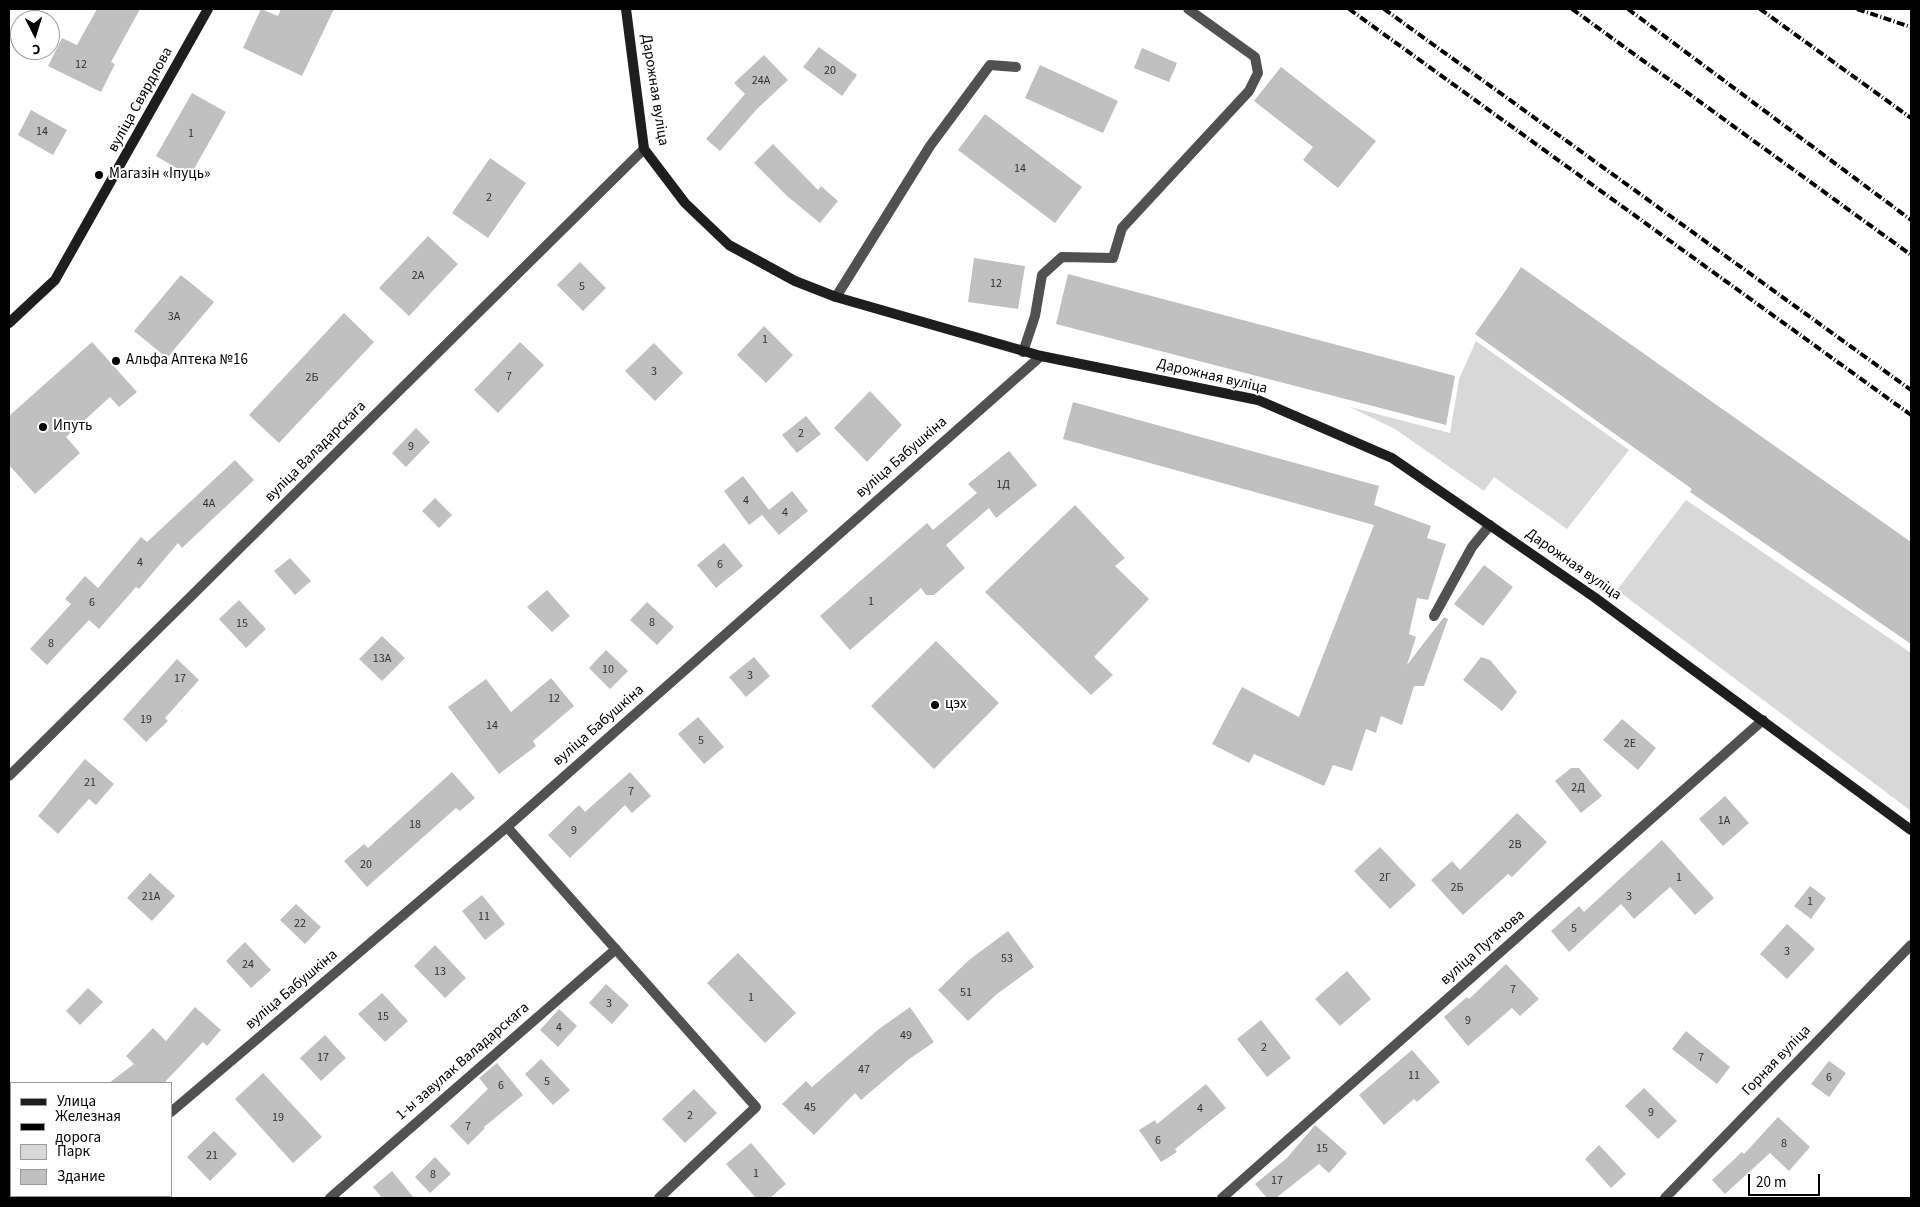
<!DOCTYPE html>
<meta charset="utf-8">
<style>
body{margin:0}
#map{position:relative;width:1920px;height:1207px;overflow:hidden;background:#fff;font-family:"Source Sans 3",sans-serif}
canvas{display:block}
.frame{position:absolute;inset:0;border:10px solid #000;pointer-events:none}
.legend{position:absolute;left:10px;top:1082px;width:162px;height:115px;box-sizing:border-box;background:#fff;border:1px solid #999;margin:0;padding:6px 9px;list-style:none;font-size:15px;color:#000}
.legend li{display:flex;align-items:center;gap:10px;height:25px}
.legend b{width:25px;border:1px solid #999}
.north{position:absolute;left:10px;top:10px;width:50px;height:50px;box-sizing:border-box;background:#fff;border:1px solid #999;border-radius:50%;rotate:175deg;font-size:14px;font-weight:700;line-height:20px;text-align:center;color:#000}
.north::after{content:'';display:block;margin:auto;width:18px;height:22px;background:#000;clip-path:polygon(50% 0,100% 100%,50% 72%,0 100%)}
.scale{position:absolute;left:1748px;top:1174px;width:72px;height:22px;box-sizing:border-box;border:2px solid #000;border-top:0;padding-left:6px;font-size:15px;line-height:18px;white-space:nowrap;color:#000;-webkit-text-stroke:4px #fff;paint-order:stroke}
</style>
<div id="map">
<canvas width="1920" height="1207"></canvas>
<div class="frame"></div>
<ul class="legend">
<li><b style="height:6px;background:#1e1e1e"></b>Улица</li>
<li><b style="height:6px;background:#000"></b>Железная дорога</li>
<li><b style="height:14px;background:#d8d8d8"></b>Парк</li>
<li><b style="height:14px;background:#c0c0c0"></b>Здание</li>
</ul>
<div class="north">С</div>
<div class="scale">20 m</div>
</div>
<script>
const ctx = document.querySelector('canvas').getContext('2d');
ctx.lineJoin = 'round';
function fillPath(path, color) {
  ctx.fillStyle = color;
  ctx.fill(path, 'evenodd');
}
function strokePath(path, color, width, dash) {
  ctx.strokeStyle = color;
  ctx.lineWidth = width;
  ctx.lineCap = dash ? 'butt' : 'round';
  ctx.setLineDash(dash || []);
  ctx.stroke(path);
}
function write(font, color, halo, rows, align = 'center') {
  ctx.font = font + ' "Source Sans 3",sans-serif';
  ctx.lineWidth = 4;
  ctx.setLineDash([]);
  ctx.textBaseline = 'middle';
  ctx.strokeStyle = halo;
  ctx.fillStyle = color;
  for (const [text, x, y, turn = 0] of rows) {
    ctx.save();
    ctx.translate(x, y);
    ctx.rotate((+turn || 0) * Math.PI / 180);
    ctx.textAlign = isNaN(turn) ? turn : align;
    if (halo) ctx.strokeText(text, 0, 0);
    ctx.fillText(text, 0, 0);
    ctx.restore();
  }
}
fillPath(new Path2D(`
 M1476 341 1629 450 1567 529 1494 477 1484 491 1395 429 1350 407 1450 433 1459 379Z
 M1686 500 1911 653V811L1617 590Z`), '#d8d8d8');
fillPath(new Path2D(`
 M97 9H140L111 62 115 64 101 92 48 66 62 38 77 45Z
 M261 9 278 16 281 9H334L302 76 243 48Z
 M819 47 857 75 842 96 803 67Z
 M1142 48 1177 63 1169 82 1134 68Z
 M764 55 788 80 757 109 720 151 706 139 745 94 734 83Z
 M1040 65 1118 101 1103 133 1025 98Z
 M1281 67 1376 141 1338 188 1303 160 1313 147 1254 101Z
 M192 93 226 112 190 176 156 156Z
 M31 110 67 130 53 155 18 135Z
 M985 114 1082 187 1055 223 958 150Z
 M773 144 818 190 821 186 838 201 820 223 787 196 754 163Z
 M490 158 526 183 488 238 452 213Z
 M428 236 458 264 409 316 379 288Z
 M974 258 1025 266 1018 309 968 302Z
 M580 262 606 288 583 311 557 285Z
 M1521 267 1911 542V644L1690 492 1692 489 1475 334 1506 290Z
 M1068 274 1455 376 1446 425 1056 324Z
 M181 275 214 302 167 358 134 331Z
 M344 313 374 342 279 443 249 415Z
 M764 326 793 355 766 383 737 355Z
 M92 342 137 392 119 407 110 397 66 437 80 453 35 494 9 465V416Z
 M520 342 544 365 498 413 474 390Z
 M654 343 683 373 655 401 625 371Z
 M870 391 902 425 867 462 834 428Z
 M1073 402 1379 486 1374 505 1431 526 1427 538 1446 544 1428 600 1417 598 1409 634 1416 637 1407 665 1444 617 1448 619 1424 686H1414L1402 725 1381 716 1376 733 1366 729 1352 771 1333 765 1324 786 1254 754 1249 763 1212 744 1242 687 1299 717 1374 525 1063 439Z
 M806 416 821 434 797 453 782 435Z
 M416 428 430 442 406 467 392 453Z
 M1009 451 1037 485 996 518 989 508 946 545 965 568 934 595H926L921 588 850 650 820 616 927 523 933 530 977 493 968 484Z
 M235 460 254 480 182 548 178 543 139 589 136 587 99 629 89 620 47 665 30 649 71 604 65 599 85 576 98 588 141 537 147 542Z
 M743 476 769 510 792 491 808 511 779 535 762 515 749 525 724 491Z
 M435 498 452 515 439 528 422 511Z
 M1075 505 1125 558 1115 566 1149 599 1094 657 1113 675 1091 695 985 592Z
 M724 543 743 566 716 588 697 565Z
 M290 558 311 581 295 595 274 571Z
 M1484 565 1513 587 1483 626 1454 604Z
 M547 590 570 616 552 632 527 607Z
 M239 600 266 629 246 648 219 619Z
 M647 602 674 627 657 645 630 620Z
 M382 636 405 658 382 681 359 659Z
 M936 641 999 703 934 769 871 706Z
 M606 650 628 671 610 689 589 668Z
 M754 657 770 676 746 697 729 677Z
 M1481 657 1490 660 1517 692 1502 711 1463 680Z
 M177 659 199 680 165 718 168 721 146 742 123 719Z
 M551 678 574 706 533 741 536 746 499 774 448 707 486 679 511 712Z
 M698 717 724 747 704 764 678 734Z
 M1622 719 1656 748 1638 770 1603 740Z
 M85 759 114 784 96 805 89 799 58 834 38 816Z
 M1571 768H1579L1602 796 1581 813 1555 781Z
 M452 772 475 798 460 811 456 808 367 887 344 861 364 844 368 848Z
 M630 772 651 796 632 813 625 805 570 858 548 835 579 805 585 812Z
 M1725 796 1749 823 1723 846 1699 819Z
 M1517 813 1547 842 1512 877 1508 874 1463 915 1431 880 1452 861 1460 870Z
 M1662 840 1714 898 1695 915 1670 887 1634 919 1621 904 1569 952 1551 931 1579 906 1584 912Z
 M1380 847 1416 885 1390 909 1354 871Z
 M150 873 175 896 152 921 127 898Z
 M1810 886 1826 898 1811 919 1794 906Z
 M482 895 505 924 485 940 462 911Z
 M296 904 321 927 305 944 280 920Z
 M1787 924 1815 949 1787 979 1760 954Z
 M1008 931 1034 967 997 994 968 1021 938 990 969 960Z
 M245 942 271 970 251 988 226 961Z
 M435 945 466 978 445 998 414 966Z
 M738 953 796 1013 765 1043 707 983Z
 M1506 964 1539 999 1520 1016 1512 1008 1468 1046 1444 1017 1467 997 1469 999Z
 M1347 971 1371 999 1340 1026 1315 999Z
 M606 984 629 1005 612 1024 589 1003Z
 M88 988 103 1002 80 1025 66 1011Z
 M382 993 408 1021 385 1042 358 1014Z
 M195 1007 221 1030 207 1046 203 1042 164 1083H109L134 1064 126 1056 153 1028 166 1041Z
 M910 1007 934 1042 908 1060 861 1100 855 1093 814 1135 782 1104 806 1081 812 1087 879 1029Z
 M559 1009 577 1026 558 1047 540 1030Z
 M1261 1020 1291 1058 1267 1077 1237 1039Z
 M1686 1031 1730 1067 1717 1084 1672 1049Z
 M325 1035 346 1058 321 1081 300 1058Z
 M1412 1050 1440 1082 1417 1102 1414 1099 1384 1125 1359 1095Z
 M541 1059 570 1090 553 1105 525 1074Z
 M1829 1061 1846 1073 1829 1097 1811 1084Z
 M497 1063 523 1095 484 1127 485 1128 468 1145 450 1126 488 1089 479 1078Z
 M263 1073 322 1137 293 1163 235 1099Z
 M1206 1084 1226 1108 1175 1149 1177 1152 1161 1162 1139 1130 1155 1120 1157 1124Z
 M1644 1088 1677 1121 1658 1139 1625 1106Z
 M694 1089 717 1113 685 1143 662 1119Z
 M1778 1117 1810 1147 1789 1171 1770 1153 1725 1194 1712 1180 1742 1152 1744 1154Z
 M1315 1125 1347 1153 1329 1173 1319 1164 1276 1198H1267L1255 1184 1287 1158Z
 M214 1131 237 1154 210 1181 187 1157Z
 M751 1143 786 1184 770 1198H756L726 1164Z
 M1599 1145 1626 1174 1611 1188 1585 1159Z
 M435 1157 451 1174 430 1193 415 1177Z
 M392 1171 414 1198H382L373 1187Z`), '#c0c0c0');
strokePath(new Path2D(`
 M836 297 930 146 990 65 1016 67
 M1023 352 1035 316 1042 275 1062 257 1113 258 1122 228 1249 91 1258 73 1255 57 1188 9
 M1434 616 1472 547 1490 525`), '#515151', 10);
strokePath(new Path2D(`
 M9 776 644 149
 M507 827 756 1107 659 1198
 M171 1112 507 827 1041 356
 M70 1198 73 1196
 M330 1198 616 949
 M1222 1198 1763 720
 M1665 1198 1911 945`), '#515151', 10);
strokePath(new Path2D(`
 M626 9 644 149 685 203 729 245 795 281 836 297 1041 356 1258 400 1392 458 1594 597 1911 830
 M9 323 55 280 208 9`), '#1e1e1e', 10);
strokePath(new Path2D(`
 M1349 9 1911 415
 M1384 9 1911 390
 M1572 9 1911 255
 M1628 9 1911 220
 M1760 9 1911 118
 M1857 9 1911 27`), '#000', 4, [8, 2.5, 1, 2.5]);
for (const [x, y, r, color] of [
 [99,175,5,"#000"],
 [116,361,5,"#000"],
 [43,427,5,"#000"],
 [935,705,5,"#000"]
]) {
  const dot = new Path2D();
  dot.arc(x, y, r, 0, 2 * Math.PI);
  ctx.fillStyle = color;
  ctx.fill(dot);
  strokePath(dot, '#fff', 2);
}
write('12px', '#303030', null, [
 ["12",81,65],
 ["20",830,71],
 ["24А",761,81],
 ["14",42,132],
 ["1",191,134],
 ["14",1020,169],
 ["2",489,198],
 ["2А",418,276],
 ["12",996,284],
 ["5",582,287],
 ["3А",174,317],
 ["1",765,340],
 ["3",654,372],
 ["7",509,377],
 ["2Б",312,378],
 ["2",801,434],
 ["9",411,447],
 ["1Д",1003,485],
 ["4",746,501],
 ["4А",209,504],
 ["4",785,513],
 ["4",140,563],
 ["6",720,565],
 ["1",871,602],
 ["6",92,603],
 ["8",652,623],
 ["15",242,624],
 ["8",51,644],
 ["13А",382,659],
 ["10",608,670],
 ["3",750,676],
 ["17",180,679],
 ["12",554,699],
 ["19",146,720],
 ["14",492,726],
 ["5",701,741],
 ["2Е",1630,744],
 ["21",90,783],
 ["2Д",1578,788],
 ["7",631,792],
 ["1А",1724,821],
 ["18",415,825],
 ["9",574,831],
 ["2В",1515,845],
 ["20",366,865],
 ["2Г",1385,878],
 ["1",1679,878],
 ["2Б",1457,888],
 ["21А",151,897],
 ["3",1629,897],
 ["1",1810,902],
 ["11",484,917],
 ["22",300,924],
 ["5",1574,929],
 ["3",1787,952],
 ["53",1007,959],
 ["24",248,965],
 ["13",440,972],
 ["7",1513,990],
 ["51",966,993],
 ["1",751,998],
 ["3",609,1004],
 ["15",383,1017],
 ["9",1468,1021],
 ["4",559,1028],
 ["49",906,1036],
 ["2",1264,1048],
 ["17",323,1058],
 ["7",1701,1058],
 ["47",864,1070],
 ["11",1414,1076],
 ["6",1829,1078],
 ["5",547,1082],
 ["6",501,1086],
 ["45",810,1108],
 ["4",1200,1109],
 ["9",1651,1113],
 ["2",690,1116],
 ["19",278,1118],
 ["7",468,1127],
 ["6",1158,1141],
 ["8",1784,1144],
 ["15",1322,1149],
 ["21",212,1156],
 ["1",756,1174],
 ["8",433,1175],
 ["17",1277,1181]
]);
write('15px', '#000', '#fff', [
 ["Дарожная вуліца",654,90,81],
 ["вуліца Свярдлова",141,100,-61],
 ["Дарожная вуліца",1212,377,13],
 ["вуліца Валадарскага",316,452,-45],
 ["вуліца Бабушкіна",902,458,-41],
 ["Дарожная вуліца",1573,565,35],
 ["вуліца Бабушкіна",599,726,-41],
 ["вуліца Пугачова",1483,948,-41],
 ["вуліца Бабушкіна",292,990,-40],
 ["Горная вуліца",1777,1061,-46],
 ["1-ы завулак Валадарскага",463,1062,-41]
]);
write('15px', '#000', '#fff', [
 ["Магазін «Іпуць»",109,175],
 ["Альфа Аптека №16",126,361],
 ["Ипуть",53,427],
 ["цэх",945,705]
], 'left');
</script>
